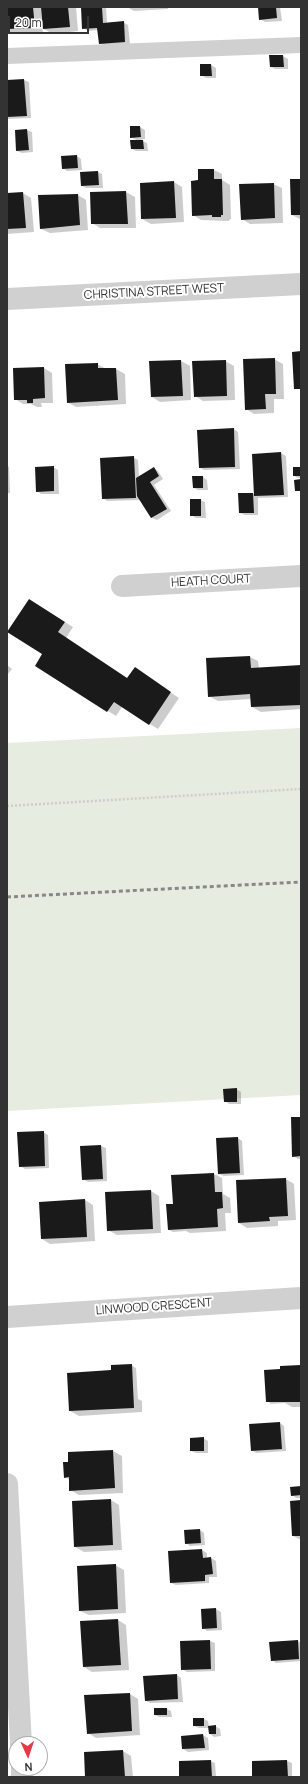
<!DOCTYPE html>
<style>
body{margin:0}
#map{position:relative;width:308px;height:1784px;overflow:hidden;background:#fff;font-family:Manrope,sans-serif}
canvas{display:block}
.frame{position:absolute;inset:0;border:8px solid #333;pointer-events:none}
.north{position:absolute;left:8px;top:1736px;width:40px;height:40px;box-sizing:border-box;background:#fff;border:1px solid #adadad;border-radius:50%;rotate:177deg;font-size:11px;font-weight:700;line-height:16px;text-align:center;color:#333}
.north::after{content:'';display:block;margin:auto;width:14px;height:18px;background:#e63946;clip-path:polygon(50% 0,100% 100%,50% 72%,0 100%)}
.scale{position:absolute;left:8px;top:16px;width:81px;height:18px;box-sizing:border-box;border:2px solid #333;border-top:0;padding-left:5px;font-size:12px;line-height:14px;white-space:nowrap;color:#333;-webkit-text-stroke:3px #fff;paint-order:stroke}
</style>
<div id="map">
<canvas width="308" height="1784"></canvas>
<div class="frame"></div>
<div class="north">N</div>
<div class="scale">20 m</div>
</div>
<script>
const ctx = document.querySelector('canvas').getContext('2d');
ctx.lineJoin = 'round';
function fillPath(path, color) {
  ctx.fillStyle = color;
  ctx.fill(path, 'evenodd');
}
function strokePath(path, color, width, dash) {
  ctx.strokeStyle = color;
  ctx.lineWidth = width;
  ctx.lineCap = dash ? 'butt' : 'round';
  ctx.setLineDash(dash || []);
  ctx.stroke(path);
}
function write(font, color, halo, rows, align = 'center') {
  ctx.font = font + ' Manrope,sans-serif';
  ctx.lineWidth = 4;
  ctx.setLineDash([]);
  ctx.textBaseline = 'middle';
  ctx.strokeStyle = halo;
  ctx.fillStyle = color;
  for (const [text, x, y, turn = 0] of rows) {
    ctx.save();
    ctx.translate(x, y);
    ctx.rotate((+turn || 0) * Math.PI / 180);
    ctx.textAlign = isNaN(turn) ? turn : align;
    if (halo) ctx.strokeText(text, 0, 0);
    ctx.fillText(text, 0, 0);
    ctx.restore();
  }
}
fillPath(new Path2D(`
 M301 728V1095L7 1111V743Z`), '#e6ecdf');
fillPath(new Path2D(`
 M7 7H76L78 31 53 34 42 28 43 32 8 34Z
 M82 7H106L107 23 123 22 128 25 130 44 104 46 100 43 99 30 88 31 83 28Z
 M127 7H168V9L134 11Z
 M259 7H280L282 21 265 22 260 19Z
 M270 56H283L288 59V69H275L271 67Z
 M201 65H211L216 68V78H206L201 75Z
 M24 80 29 82 31 118 7 119V81Z
 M140 127 145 130V139L140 140 147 143 148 151H136L132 149 138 141 131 137Z
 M27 130 32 132 33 152 22 153 17 151 16 131Z
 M77 156 81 159 82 170 67 171 63 168Z
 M214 170 222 174V180L230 185 231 219 229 220V221L201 220 193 215 199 181Z
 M98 172 102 174 103 188H86L82 186Z
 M301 180V219H300L292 215Z
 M174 182 182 187 184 222 151 224 142 219Z
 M273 184 282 188 283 223 250 224 242 219Z
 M126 192 135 197 136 228H100L92 223 91 193Z
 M23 193 31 198 34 232 7 234V194Z
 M78 195 86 200 88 230 50 233 41 229Z
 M274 359 283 364 284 399H274V413L254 414 246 409Z
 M181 361 190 366 191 400 160 402 152 397 150 362Z
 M225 361 234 366 235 400 203 401 195 396Z
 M97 364 106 369H116L125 374 126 404 76 407 67 402Z
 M44 368 52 373 53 403H41L42 407H37L31 404H23L15 399Z
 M234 429 238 432 240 469 204 470 199 467Z
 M281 453 286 456 288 497 258 498V515H245L240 513 239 494H255L253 455Z
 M134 458 138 460 139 477 154 468 158 471 163 479 154 485 171 511 157 520 152 518 141 500 107 501 103 498Z
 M7 466 9 467 10 493H7Z
 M53 467 58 470 59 494H41L37 491Z
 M301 468V478H298L294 476Z
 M203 477 207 480 208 490H198L194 488Z
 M200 500 205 502 206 518H196L191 515Z
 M37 605 73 627 66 638 128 679 143 674 179 698 158 729 122 707 116 716 36 666 44 653Z
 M250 657 258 661 259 669 301 666V709L261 712 252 707 251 699 218 701 209 696Z
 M7 665 12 669 7 675Z
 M236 1089 241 1092V1104H229L225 1101Z
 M301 1118V1159H298L293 1156Z
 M43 1132 48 1135 49 1168 25 1169 20 1166Z
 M238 1138 242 1141 244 1175 224 1176 219 1174Z
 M101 1146 106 1148 107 1181 88 1182 83 1179Z
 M214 1174 222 1178 223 1194 230 1198 231 1213H225L226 1231 190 1233 186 1231 173 1232 169 1230 174 1205Z
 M286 1179 294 1184 296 1220 278 1221V1226L247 1228 239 1223Z
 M151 1191 159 1196 161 1233 117 1235 108 1230Z
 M85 1200 93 1205 95 1241 50 1244 42 1239Z
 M131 1365 136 1368 138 1399 142 1401V1412L79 1416 70 1411 112 1371Z
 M301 1366V1407H292L285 1403 271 1404 267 1401 280 1370Z
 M280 1423 284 1426 286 1451 256 1453 252 1450Z
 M203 1438 208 1441V1453H196L191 1451Z
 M113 1451 122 1456 123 1493 79 1495 70 1490V1480L65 1477Z
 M301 1487V1498H296L292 1495Z
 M111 1500 119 1505 122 1550 84 1552 75 1547Z
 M301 1501V1540L293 1536Z
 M200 1530 204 1533 205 1545 190 1546 186 1543Z
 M202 1550 207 1553V1558H211L216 1561 217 1577H209V1583L176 1585 171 1583 169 1552Z
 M115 1565 124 1570 126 1613 89 1615 80 1611Z
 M216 1609 221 1612 222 1630 207 1631 203 1628 202 1610Z
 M118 1620 126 1625 129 1670 92 1672 84 1667Z
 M210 1641 215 1643V1671L187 1672 182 1669Z
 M298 1641 301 1643V1661L276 1663 272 1660Z
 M177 1675 181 1678 183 1702 150 1703 146 1701Z
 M130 1694 138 1699 140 1735 96 1738 88 1733Z
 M167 1709 171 1711 172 1717H159L155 1715Z
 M204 1719 208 1721 209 1727 215 1726 220 1729 221 1736 214 1737 210 1734 209 1728H199L194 1726Z
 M203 1735 208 1738 209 1750 188 1752 183 1749 182 1737Z
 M123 1751 131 1756 133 1777H86Z
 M210 1761 215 1763 216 1777H180Z
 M287 1761 292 1763V1777H253Z`), '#0003');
fillPath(new Path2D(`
 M7 7H33L35 28 7 29Z
 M41 7H68L70 27 43 29Z
 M81 7H102L103 23 124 21 125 42 99 44 97 28 82 29Z
 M258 7H276L277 18 259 20Z
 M269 55H283L284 67H270Z
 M200 64H211L212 76H200Z
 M24 79 27 116 7 117V80Z
 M130 126H140L141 137 130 138Z
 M27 129 29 150 16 151 15 130Z
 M130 140H143L144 149H131Z
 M77 155 78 168 62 169 61 156Z
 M198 169H214V179H222L223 215H221V217H212V215L192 216 191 181 198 180Z
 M98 171 99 185 81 186 80 172Z
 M290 179H301V215H291Z
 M174 181 176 218 141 219 140 183Z
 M274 183 275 218 241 220 239 184Z
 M126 191 128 224H91L90 192Z
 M23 192 26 228 7 229V193Z
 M78 194 80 225 40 229 38 195Z
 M301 351V389H294L292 352Z
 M275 358 276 394H265L266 409 245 410 243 359Z
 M181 360 183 396 151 397 149 361Z
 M226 360 227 396 194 397 192 361Z
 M98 363V368H116L118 400 67 403 65 364Z
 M44 367 45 398 33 399V403H27V400H14L13 368Z
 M234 428 235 467 199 468 197 430Z
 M281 452 284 495 254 496 252 454Z
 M134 456 136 498 102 499 100 458Z
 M54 466V491L36 492 35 467Z
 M154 467 159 476 150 482 167 509 151 518 137 496 136 478Z
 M293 467H301V476H293Z
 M192 476H203V488H193Z
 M301 479V491H295L294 480Z
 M238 493H253L254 513H239Z
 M190 499H201V516H190Z
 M29 599 65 622 58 632 127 678 135 667 171 692 149 725 114 702 107 712 35 666 42 654 7 632Z
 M250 656 251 668 301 665V705L251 707 250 694 208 697 206 658Z
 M237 1088V1102H224L223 1089Z
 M291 1117H301V1156L292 1157Z
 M44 1131 45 1166 19 1167 17 1132Z
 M238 1137 240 1173 218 1174 216 1138Z
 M101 1145 103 1179 82 1180 80 1146Z
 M214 1173 215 1192H222L223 1208 217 1209 218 1227 168 1230 166 1204H173L171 1175Z
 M286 1178 288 1216 269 1217 270 1221 238 1223 236 1180Z
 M151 1190 153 1229 107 1231 105 1192Z
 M85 1199 87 1237 41 1239 39 1202Z
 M132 1364 134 1408 69 1411 67 1373 111 1370V1365Z
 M301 1365V1402H266L264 1370 280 1369V1366Z
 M280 1422 282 1449 251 1451 249 1424Z
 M204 1437V1451H190V1438Z
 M113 1450 115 1488 69 1491V1477L64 1478 63 1462H68V1452Z
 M301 1486V1495L291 1496 290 1487Z
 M111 1499 113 1545 74 1547 72 1501Z
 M301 1500V1536H292L290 1501Z
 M200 1529 201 1543 185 1544 184 1530Z
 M202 1549 203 1558 211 1557 213 1574 205 1575V1581L170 1583 168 1551Z
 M116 1564 118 1609 79 1611 77 1566Z
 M216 1608 217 1628 202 1629 201 1609Z
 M118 1619 121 1665 83 1667 80 1621Z
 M210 1640 211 1669 181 1670 180 1641Z
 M298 1640 299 1659 271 1661 269 1642Z
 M177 1674 178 1699 145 1701 143 1676Z
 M130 1693 132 1731 87 1734 84 1695Z
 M154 1708H167V1715H154Z
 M193 1718H204V1726H193Z
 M216 1725V1734H209L208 1726Z
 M203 1734 205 1748 182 1749 181 1736Z
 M123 1750 125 1777H85L84 1752Z
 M211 1760 212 1777H179V1761Z
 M287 1760 288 1777H252V1761Z`), '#1a1a1a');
strokePath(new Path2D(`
 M7 806 301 789`), '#cdcdcd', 2.5, [2, 2]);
strokePath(new Path2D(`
 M7 56 301 45`), '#d0d0d0', 16);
strokePath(new Path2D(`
 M7 299 301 284
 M122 586 301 576
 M7 1317 301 1298
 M7 1484 21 1744
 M22 1768V1777`), '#d0d0d0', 22);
strokePath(new Path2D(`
 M7 897 301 882`), '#888', 3, [4, 3]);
write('12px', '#333', '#fff', [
 ["CHRISTINA STREET WEST",154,292,-3],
 ["HEATH COURT",211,581,-3],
 ["LINWOOD CRESCENT",154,1307,-4]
]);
</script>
